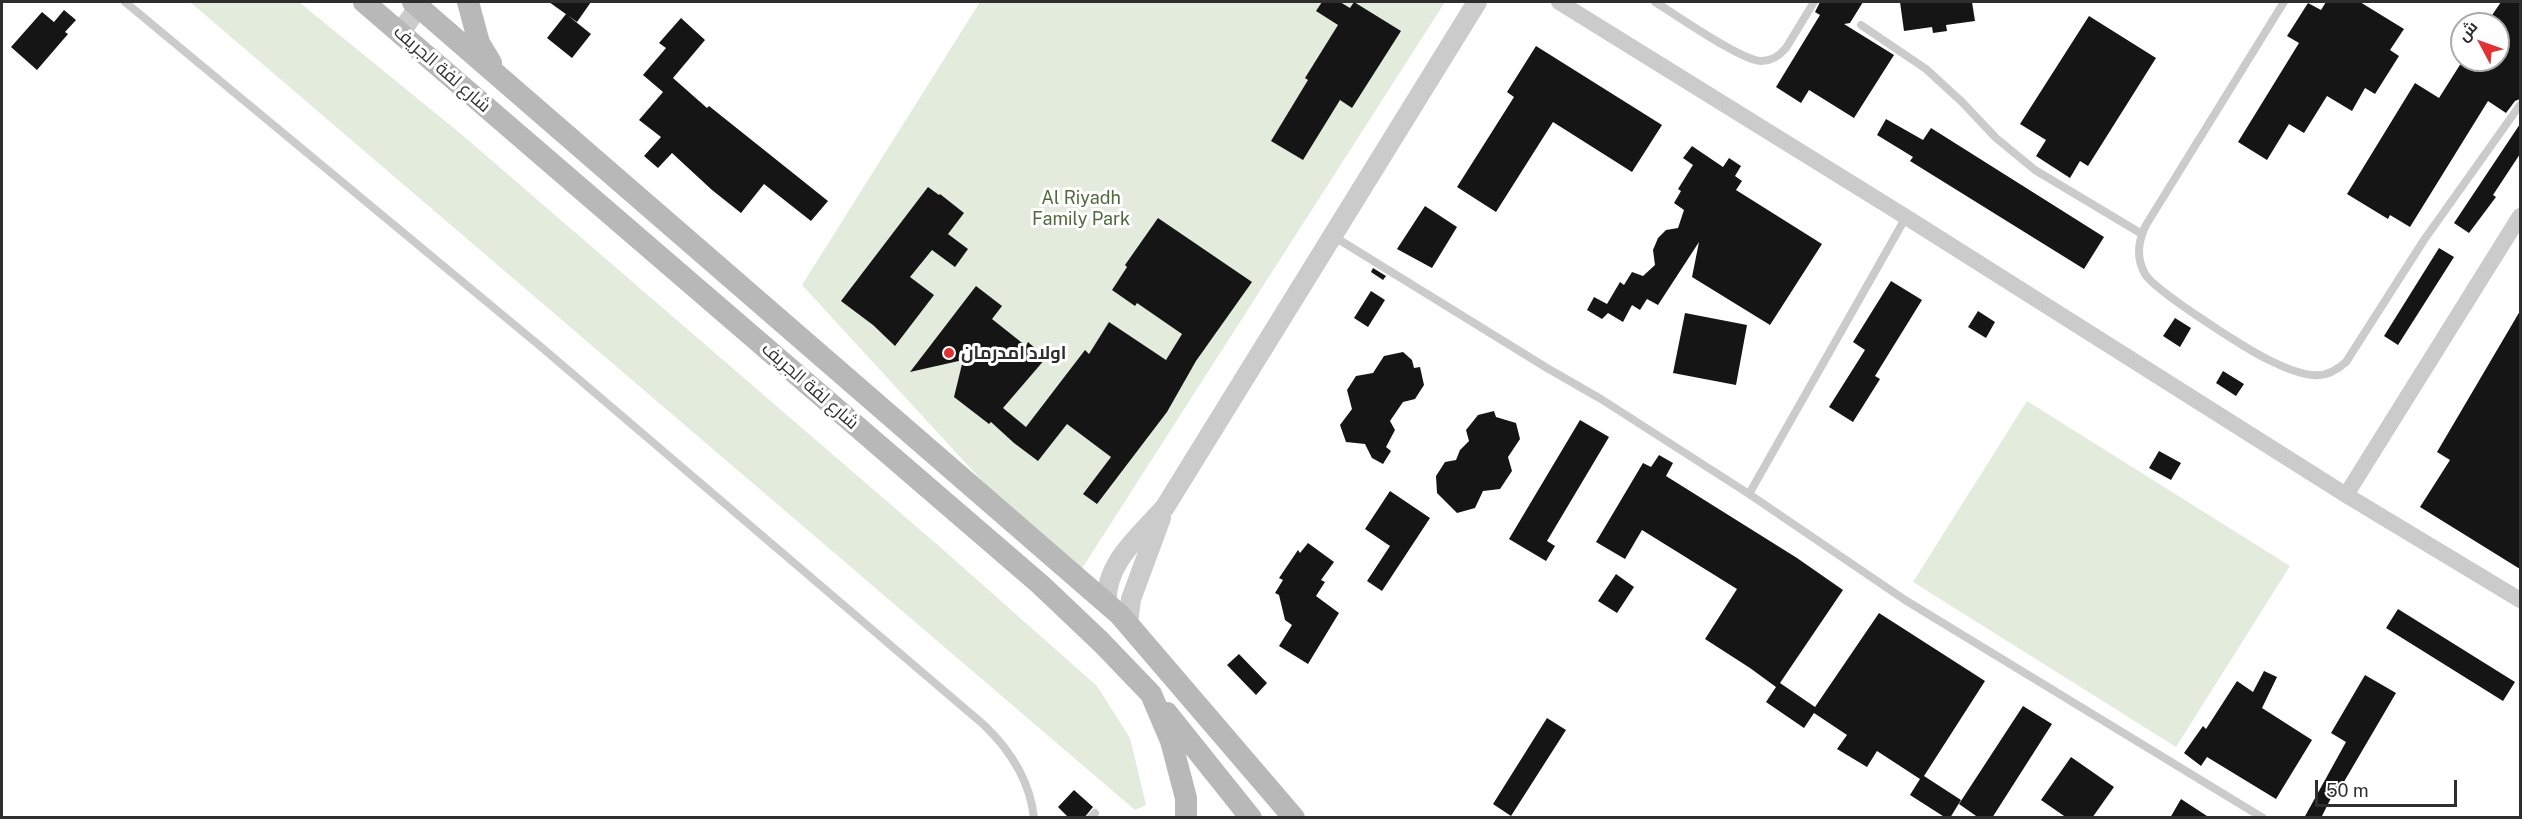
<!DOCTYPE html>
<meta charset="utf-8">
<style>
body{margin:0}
#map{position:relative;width:2522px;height:819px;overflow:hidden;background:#fff;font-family:"Public Sans",Cairo,sans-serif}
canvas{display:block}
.frame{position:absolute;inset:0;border:3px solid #2e2e2e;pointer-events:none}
.north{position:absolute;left:2450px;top:12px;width:60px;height:60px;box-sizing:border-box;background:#fff;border:2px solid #ababab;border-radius:50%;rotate:311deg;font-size:16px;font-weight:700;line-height:24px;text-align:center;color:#2e2e2e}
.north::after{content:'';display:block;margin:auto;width:21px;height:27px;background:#e53032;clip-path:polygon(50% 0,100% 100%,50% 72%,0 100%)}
.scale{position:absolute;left:2315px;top:780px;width:142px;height:27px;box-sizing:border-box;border:3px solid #2e2e2e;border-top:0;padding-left:8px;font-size:18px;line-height:21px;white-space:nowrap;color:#2e2e2e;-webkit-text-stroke:4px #fff;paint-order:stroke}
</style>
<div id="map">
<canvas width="2522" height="819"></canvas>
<div class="frame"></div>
<div class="north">ش</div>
<div class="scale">50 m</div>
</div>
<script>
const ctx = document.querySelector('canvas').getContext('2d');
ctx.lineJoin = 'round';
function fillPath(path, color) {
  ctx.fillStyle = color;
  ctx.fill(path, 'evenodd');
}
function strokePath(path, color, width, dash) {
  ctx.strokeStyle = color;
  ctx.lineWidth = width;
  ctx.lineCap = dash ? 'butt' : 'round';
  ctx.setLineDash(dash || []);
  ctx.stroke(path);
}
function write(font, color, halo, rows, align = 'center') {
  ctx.font = font + ' "Public Sans",Cairo,sans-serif';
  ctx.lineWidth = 6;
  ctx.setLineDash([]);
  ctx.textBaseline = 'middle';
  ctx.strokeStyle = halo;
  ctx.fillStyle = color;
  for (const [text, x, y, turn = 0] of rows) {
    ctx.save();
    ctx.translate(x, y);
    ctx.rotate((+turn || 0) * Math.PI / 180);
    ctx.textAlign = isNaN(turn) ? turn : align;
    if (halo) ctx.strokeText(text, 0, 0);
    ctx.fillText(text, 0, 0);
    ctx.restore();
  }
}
fillPath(new Path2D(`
 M190 2H299L461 134 940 547 1097 686 1130 738 1146 805 1135 810Z
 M980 2H1445L1074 581 802 285Z
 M2027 401 2290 566 2176 747 1913 582Z`), '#e3ecdc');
fillPath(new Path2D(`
 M549 2H591L577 22Z
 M1322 2H1340L1350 8 1354 2 1401 31 1352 108 1340 100 1303 160 1271 141 1308 80 1305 78 1338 25 1316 11Z
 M1820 2H1863L1850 23 1844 24 1894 55 1854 118 1809 90 1801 103 1776 87 1820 15 1815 12Z
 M1900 2H1972L1975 21 1946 25 1947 31 1933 33 1932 27 1904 31Z
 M2326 2H2360L2404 29 2390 50 2399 56 2375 94 2365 88 2352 111 2327 96 2304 133 2289 124 2267 160 2238 142 2299 43 2287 36 2308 3 2321 10Z
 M2501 2H2520V99L2515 101 2506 113 2488 101 2410 227 2390 215 2388 219 2347 194 2415 83 2439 98 2463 60H2498V24H2486Z
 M64 10 76 20 65 32 68 34 37 70 11 47 42 12 54 22Z
 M566 14 591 34 572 58 547 38Z
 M2089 16 2156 58 2088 166 2080 161 2070 178 2036 156 2046 140 2020 124Z
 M681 18 705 40 673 78 707 108 709 106 828 201 811 221 764 184 741 213 712 190 672 153 658 168 644 156 661 137 639 120 663 92 643 75 666 48 659 43Z
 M1536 46 1662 125 1632 172 1553 122 1496 212 1457 187 1514 97 1507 92Z
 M1886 119 1923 140 1931 128 2104 237 2084 269 1910 161 1913 157 1877 135Z
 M2520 124V154L2493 195 2496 197 2469 233 2454 223Z
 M1692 146 1723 167 1729 158 1741 166 1735 176 1742 181 1736 190 1822 244 1770 325 1692 277 1699 242 1658 305 1647 299 1640 310 1632 305 1623 322 1608 313 1602 319 1587 310 1594 297 1607 304 1620 282 1624 285 1632 272 1643 276 1655 265 1653 250 1658 238 1666 230 1678 228 1684 210 1674 203 1681 191 1678 189 1693 165 1683 158Z
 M928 187 939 195 940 194 964 213 948 234 968 249 955 267 932 250 910 277 934 295 895 346 873 325 841 301Z
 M1425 206 1457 227 1432 268 1397 249Z
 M1158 218 1252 282 1196 361 1167 412 1097 504 1083 494 1111 457 1067 424 1038 461 1014 443 991 422 989 424 954 397 963 360 910 372 976 286 1002 306 992 319 1026 346 1028 342 1046 358 1003 408 1026 427 1085 350 1089 354 1109 322 1166 360 1182 334 1137 303 1135 306 1112 290 1127 267 1125 265Z
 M2439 248 2454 257 2398 345 2384 336Z
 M1373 268 1386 276 1383 280 1371 272Z
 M1891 281 1922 300 1875 376 1880 379 1853 422 1829 407 1865 350 1853 342Z
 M1371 291 1385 300 1368 327 1354 318Z
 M1978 311 1995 322 1986 338 1968 327Z
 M2520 311V569L2420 507 2450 460 2437 452Z
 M1685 313 1747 325 1736 385 1673 373Z
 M2175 318 2191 328 2180 347 2163 336Z
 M1403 352 1412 360 1414 368 1420 367 1424 385 1415 399 1403 402 1390 421 1395 430 1386 447 1391 451 1383 464 1372 458 1365 444 1346 442 1340 425 1352 409 1347 390 1356 376 1373 373 1384 356Z
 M2223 371 2244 384 2236 396 2216 383Z
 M1494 411 1496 417 1516 423 1520 439 1508 457 1512 471 1500 489 1483 491 1475 508 1457 513 1437 493 1436 476 1445 462 1456 460 1460 450 1469 441 1466 430 1478 415Z
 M1580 420 1609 437 1547 541 1555 546 1546 561 1509 539Z
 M2159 451 2181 463 2171 480 2149 468Z
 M1659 455 1673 463 1666 476 1797 558 1843 590 1780 683 1815 707 1879 613 1985 681 1924 776 1961 800 1950 818H1946L1910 795 1920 779 1877 751 1867 767 1837 749 1847 735 1814 713 1804 728 1766 702 1776 687 1750 668 1705 639 1737 589 1642 530 1625 559 1596 542 1643 463 1651 467Z
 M1390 491 1430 518 1382 591 1367 581 1390 546 1365 529Z
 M1308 543 1334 562 1321 580 1325 582 1316 596 1339 613 1308 664 1279 646 1292 625 1285 620 1279 595 1275 593 1283 580 1279 578 1298 550 1300 553Z
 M1616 574 1634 587 1617 613 1598 601Z
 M2398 609 2515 682 2503 701 2386 628Z
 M1239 654 1267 683 1256 695 1227 665Z
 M2264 671 2277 677 2262 708 2312 740 2276 799 2207 757 2201 766 2184 753 2203 726 2206 729 2237 681 2253 692Z
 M2365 675 2396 693 2338 792 2335 790 2321 818H2304L2346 742 2331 733Z
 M2023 706 2052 724 1992 818H1979L1959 804Z
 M1547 718 1566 730 1511 816 1493 804Z
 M2071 757 2114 787 2092 818H2067L2041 800Z
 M1074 790 1093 807 1084 818H1069L1058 807Z
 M2181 799 2210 818H2170Z`), '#151515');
strokePath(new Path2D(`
 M125 2 540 346 984 725C1009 749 1030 781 1034 818
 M1655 2C1675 14 1743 62 1762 61 1773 61 1780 55 1786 48L1814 2
 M2284 2 2146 225C2138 241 2136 258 2145 274 2155 291 2248 350 2269 360 2283 367 2298 374 2313 375 2326 377 2337 370 2346 362L2424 240 2520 105
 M1861 25 1926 69 1962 102 1996 138 2035 170 2142 234
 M1333 236 1547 368 1601 399 1749 494 1905 600 2263 818
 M1749 494 1906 217
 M1090 818 1095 813`), '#cbcbcb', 8);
strokePath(new Path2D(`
 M1559 2 1906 217 2346 495 2520 600
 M2346 495 2520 216`), '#cbcbcb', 16);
strokePath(new Path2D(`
 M400 33 422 2
 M1107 604C1104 563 1140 536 1165 507L1477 2
 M1128 623 1131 599 1161 518`), '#cbcbcb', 20);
strokePath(new Path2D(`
 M364 2 1041 585 1101 642 1151 694 1171 741 1186 798V818
 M413 2 1120 615 1294 818
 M468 2 479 43 491 63
 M1167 713 1251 818`), '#b8b8b8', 22);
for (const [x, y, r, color] of [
 [949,353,6,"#e53032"]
]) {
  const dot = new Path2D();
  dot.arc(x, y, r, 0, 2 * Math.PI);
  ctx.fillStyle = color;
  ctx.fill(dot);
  strokePath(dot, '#fff', 2);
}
write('18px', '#2e2e2e', '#fff', [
 ["شارع لفة الجريف",442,69,41],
 ["شارع لفة الجريف",810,386,41]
]);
write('18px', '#4e6a3b', '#fff', [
 ["Al Riyadh",1081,198],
 ["Family Park",1081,219]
]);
write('bold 18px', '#2e2e2e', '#fff', [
 ["اولاد امدرمان",961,353]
], 'left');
</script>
